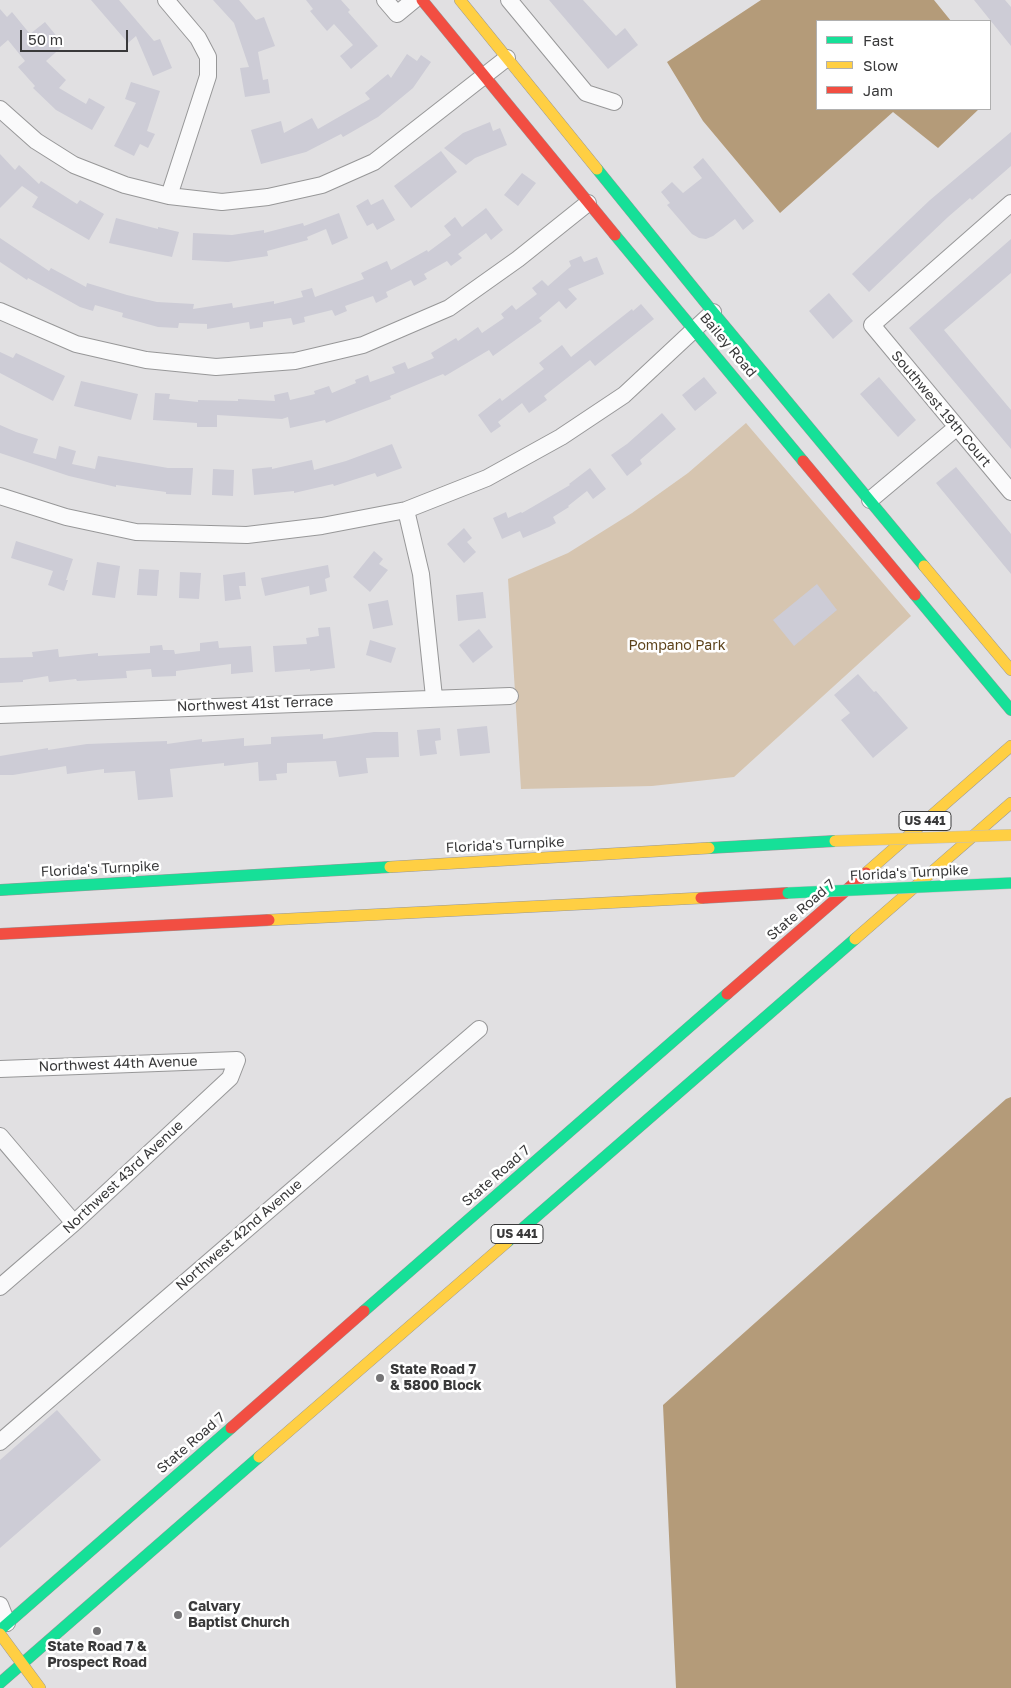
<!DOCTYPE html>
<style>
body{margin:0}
#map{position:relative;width:1011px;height:1688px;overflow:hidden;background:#e1e0e2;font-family:"Golos Text",sans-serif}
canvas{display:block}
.legend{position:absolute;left:816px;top:20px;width:175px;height:90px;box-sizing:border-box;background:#fff;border:1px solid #b0b0b0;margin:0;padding:6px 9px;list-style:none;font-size:15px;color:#39393a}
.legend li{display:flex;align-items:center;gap:10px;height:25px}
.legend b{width:25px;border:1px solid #b0b0b0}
.scale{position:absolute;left:20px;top:30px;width:108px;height:22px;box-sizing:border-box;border:2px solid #39393a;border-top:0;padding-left:6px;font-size:15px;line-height:18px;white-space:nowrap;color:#39393a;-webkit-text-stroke:4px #fff;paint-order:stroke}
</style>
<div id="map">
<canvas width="1011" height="1688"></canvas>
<ul class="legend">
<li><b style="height:6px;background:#16e098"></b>Fast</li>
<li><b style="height:6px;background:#ffcf43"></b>Slow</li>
<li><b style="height:6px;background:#f24e42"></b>Jam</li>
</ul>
<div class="scale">50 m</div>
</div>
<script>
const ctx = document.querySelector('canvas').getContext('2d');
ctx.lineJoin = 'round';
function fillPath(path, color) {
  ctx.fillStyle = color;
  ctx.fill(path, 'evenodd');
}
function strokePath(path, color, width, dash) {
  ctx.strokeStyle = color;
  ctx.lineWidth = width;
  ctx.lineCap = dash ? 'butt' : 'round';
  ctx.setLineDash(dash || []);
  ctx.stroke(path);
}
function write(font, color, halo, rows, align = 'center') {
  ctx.font = font + ' "Golos Text",sans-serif';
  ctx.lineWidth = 5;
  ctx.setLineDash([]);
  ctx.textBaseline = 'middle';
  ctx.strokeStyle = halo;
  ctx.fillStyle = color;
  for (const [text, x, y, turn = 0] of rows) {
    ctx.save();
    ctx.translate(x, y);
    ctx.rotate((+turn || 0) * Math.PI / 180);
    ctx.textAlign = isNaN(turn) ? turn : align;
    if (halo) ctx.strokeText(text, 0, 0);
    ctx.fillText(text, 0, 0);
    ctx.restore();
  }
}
fillPath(new Path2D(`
 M746 423 911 616 734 777 652 786 521 789 508 579 568 553 632 513 688 473Z`), '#d6c5b0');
fillPath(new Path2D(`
 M761 0H934L951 21H817V109H979L938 148 893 112 780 213 703 121 667 62Z
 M1011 1097V1688H676L663 1405 1006 1099Z`), '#b49b79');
fillPath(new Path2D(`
 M91 0H119L154 41 160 39 172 68 153 76 136 36 128 43Z
 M213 0H239L256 20 264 17 275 46 258 52 263 80 268 79 270 93 245 97 240 68 249 67 234 23Z
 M306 0H341L350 10 348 12 378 46 351 69 340 56 353 45 334 24 327 31 310 11 313 9Z
 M549 0H583L616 36 625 28 638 45 608 69Z
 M974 0H1005L1011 7V46Z
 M0 9 7 17 12 12 30 34 45 22 64 45 46 61 66 80 59 88 86 104 89 98 105 107 92 130 56 110 33 88 35 86 18 67 25 61 8 40 0 47Z
 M407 54 417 61 421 55 431 62 413 88 378 117 343 137 341 134 306 152 261 164 251 130 281 121 284 133 312 118 318 129 370 99 365 93 388 74 391 78Z
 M131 82 160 91 147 131 155 134 148 148 140 144 134 156 114 146 136 103 125 99Z
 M490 122 493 131 500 128 507 145 475 158 466 165 444 148 463 133Z
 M1011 132V166L972 200 970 198 948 217 869 292 852 274 930 200Z
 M441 151 457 172 411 208 394 186Z
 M0 154 15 170 19 165 39 184 41 181 77 204 80 200 104 214 89 240 32 207 38 197 22 186 0 208Z
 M703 158 754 221 743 230 735 219 713 236 706 239 699 238 692 234 667 205 670 203 661 192 672 182 683 193 702 178 693 167Z
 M522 173 536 183 518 206 504 195Z
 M368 199 371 205 383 199 395 220 377 230 373 223 367 226 356 206Z
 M486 208 503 230 491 240 486 233 458 254 462 258 451 266 447 261 424 274 427 279 414 286 411 280 386 292 388 297 376 303 373 296 345 306 347 311 335 316 332 310 304 317 305 322 293 325 291 318 263 322V327L250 329 249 322 207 329V324L179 323 178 328 158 327 122 317 123 313 95 305 93 311 80 307 28 278 27 280 0 262V238L49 271 51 268 86 287 87 283 127 295 157 302 194 304 193 309 232 303 233 308 274 301V304L303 297 301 291 312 288 315 297 364 279 361 273 387 261 391 270 427 250 428 252 451 235 444 226 455 217 462 227Z
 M339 213 348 238 332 245 326 229 307 237 308 240 267 251 268 256 228 262 192 260 193 233 232 235 264 230V233L303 223 304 226Z
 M116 218 158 229V227L179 232 172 257 109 243Z
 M1011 239V273L944 330 1011 410V449L909 328Z
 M581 256 584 262 597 257 604 274 568 289 577 299 566 309 559 301 539 318 542 321 493 356 489 350 445 376 443 374 390 396 391 399 326 423 325 420 290 428 288 417 282 419 217 415V427H197V423L153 420 155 393 170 394 169 399 198 402V400L238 401V399L275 401 274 395 288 392 290 400 315 394 314 391 329 386 332 393 356 383 355 380 368 375 370 382 395 373 392 367 405 362 408 369 434 358 431 353 456 338 458 341 478 327 482 333 504 318 501 314 512 305 516 310 537 294 532 288 542 280 548 286 571 266 569 261Z
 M829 293 853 321 833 339 809 311Z
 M641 304 654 319 595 366 590 360 544 396 547 400 529 413 522 403 498 422 501 426 491 433 478 415 500 398 502 401 544 369 539 363 562 345 571 357 632 309 633 311Z
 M0 352 13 358 16 353 65 376 53 401 0 373Z
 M704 377 717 393 695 411 682 395Z
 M879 377 916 420 898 437 860 394Z
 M81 381 138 394 131 420 74 406Z
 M662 413 676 429 640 460 642 464 627 476 611 455 627 444Z
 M0 425 16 432 38 439 33 453 56 459 59 446 76 451 72 464 95 469 98 456 168 468H193L191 495 166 494V492L116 485V487L69 476 0 453Z
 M392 444 402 468 377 477 375 473 334 486 333 484 294 493V491L254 495 252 469 272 467V469L312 460 314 470 346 461Z
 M956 467 1011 534V574L936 483Z
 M590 468 606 489 593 499 587 491 568 506 569 507 553 517 556 523 549 527 523 538 520 531 502 539 493 518 506 512 508 518 521 512 522 513 570 485 569 484Z
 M213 469 234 470 233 496 212 495Z
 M464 528 472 538 467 542 476 552 464 563 447 544Z
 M16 541 73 559 66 580H68L64 591 48 585 53 571 11 558Z
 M374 551 383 559 379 564 388 570 370 592 353 577Z
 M97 562 120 566 115 598 92 595Z
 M328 565 330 577 325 579 327 591 310 595 309 586 265 596 261 578Z
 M139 569 159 570 157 596 137 595Z
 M180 572 201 573 199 599 179 598Z
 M245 572 246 586H239L241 599 225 601 223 575Z
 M817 584 837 610 794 646 773 620Z
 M483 592 486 618 458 621 456 595Z
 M388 600 393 625 373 629 368 604Z
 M330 627 335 668 310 671V669L275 672 273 646 307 644 306 638 319 636 318 628Z
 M479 629 493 647 473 663 459 645Z
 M370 640 396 648 391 663 366 655Z
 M218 641 219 648 251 646 253 672 231 674V664L176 671V676L152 677 151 669 126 671 127 678 77 681 76 679 49 682 48 676 23 680V682L0 683V658L33 657 32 652 58 649 59 657 98 653V656L150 653V646L162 645 163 650H174L175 654 200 651V643Z
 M858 674 874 692 876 691 908 728 873 758 841 720 850 713 834 695Z
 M487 726 490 753 460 756 457 729Z
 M440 728 441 740 435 741 437 754 420 756 417 730Z
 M374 732H398L399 757 366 758 368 773 339 777 336 761 287 763V773L276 774 277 780 259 781 258 762 224 766V763L170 769 173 797 138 800 135 771 104 773V769L67 774 66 766 13 775H0V756L48 748V750L87 744 167 741V744L202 739V742L244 738V746L271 744V737L323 734V739Z
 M57 1410 101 1460 0 1548V1460Z`), '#cdccd6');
const street = new Path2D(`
 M166 0 198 38 208 57V76L169 196
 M385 0 397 14 414 0
 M509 0 586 93 614 102
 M0 109 36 141 74 165 125 185 169 196 222 202 268 197 322 185 374 162 507 58
 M1011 203 872 325 1011 492
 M0 311 76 344 146 360 216 367 295 361 363 345 449 308 518 259 588 203
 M0 496 66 517 136 532 247 535 322 526 406 510 487 478 561 437 624 395 713 312
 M870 500 957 427
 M406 510 421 574 434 697
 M0 715 510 696
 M0 1069 237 1060 230 1078 74 1223 0 1287
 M0 1136 74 1223
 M0 1442 479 1029
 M0 1605 7 1623`);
const fast = new Path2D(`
 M597 169 713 312 924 566
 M615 235 803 461
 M915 595 1011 710
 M709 848 835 841
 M0 890 390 867
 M507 1242 855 939
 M364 1311 727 994
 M0 1630 231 1428
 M0 1683 259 1457`);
const slow = new Path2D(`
 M460 0 597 169
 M924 566 1011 670
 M390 867 709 848
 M866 873 1011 746
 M269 920 701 898
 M855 939 1011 803
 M259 1457 507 1242
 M0 1634 40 1688`);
const jam = new Path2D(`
 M422 0 615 235
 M803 461 915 595
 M701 898 788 893
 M0 934 269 920
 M727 994 866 873
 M231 1428 364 1311`);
strokePath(street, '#979798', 18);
strokePath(fast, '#979798', 12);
strokePath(slow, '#979798', 12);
strokePath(jam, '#979798', 12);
strokePath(street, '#fafafb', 16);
strokePath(fast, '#16e098', 11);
strokePath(slow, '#ffcf43', 11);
strokePath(jam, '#f24e42', 11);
const fastBridge = new Path2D(`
 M788 893 1011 883`);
const slowBridge = new Path2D(`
 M835 841 1011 835`);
strokePath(fastBridge, '#bebdbe', 12, []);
strokePath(slowBridge, '#bebdbe', 12, []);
strokePath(fastBridge, '#16e098', 11);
strokePath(slowBridge, '#ffcf43', 11);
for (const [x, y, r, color] of [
 [380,1378,5,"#747375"],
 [178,1615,5,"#747375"],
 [97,1631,5,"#747375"]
]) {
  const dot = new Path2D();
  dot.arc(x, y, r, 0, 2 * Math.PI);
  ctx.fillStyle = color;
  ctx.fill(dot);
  strokePath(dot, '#fff', 2);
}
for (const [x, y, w] of [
 [925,821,52],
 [517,1234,52]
]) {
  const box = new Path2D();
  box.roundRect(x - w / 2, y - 9.5, w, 19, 4);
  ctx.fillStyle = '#fff';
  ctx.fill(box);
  strokePath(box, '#39393a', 1);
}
write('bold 12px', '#39393a', null, [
 ["US 441",925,821],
 ["US 441",517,1234]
]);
write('14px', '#39393a', '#fff', [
 ["Bailey Road",728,345,50],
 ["Southwest 19th Court",941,409,50],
 ["Northwest 41st Terrace",255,704,-2],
 ["Florida's Turnpike",505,845,-3],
 ["Florida's Turnpike",100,869,-3],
 ["Florida's Turnpike",909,873,-3],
 ["State Road 7",801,910,-41],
 ["Northwest 44th Avenue",118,1064,-2],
 ["State Road 7",496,1176,-41],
 ["Northwest 43rd Avenue",123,1177,-43],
 ["Northwest 42nd Avenue",239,1235,-41],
 ["State Road 7",191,1443,-41]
]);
write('14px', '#5d431b', '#fff', [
 ["Pompano Park",677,646]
]);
write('bold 14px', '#39393a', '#fff', [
 ["State Road 7",390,1370],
 ["& 5800 Block",390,1386],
 ["Calvary",188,1607],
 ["Baptist Church",188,1623],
 ["State Road 7 &",97,1647,"center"],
 ["Prospect Road",97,1663,"center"]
], 'left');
</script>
